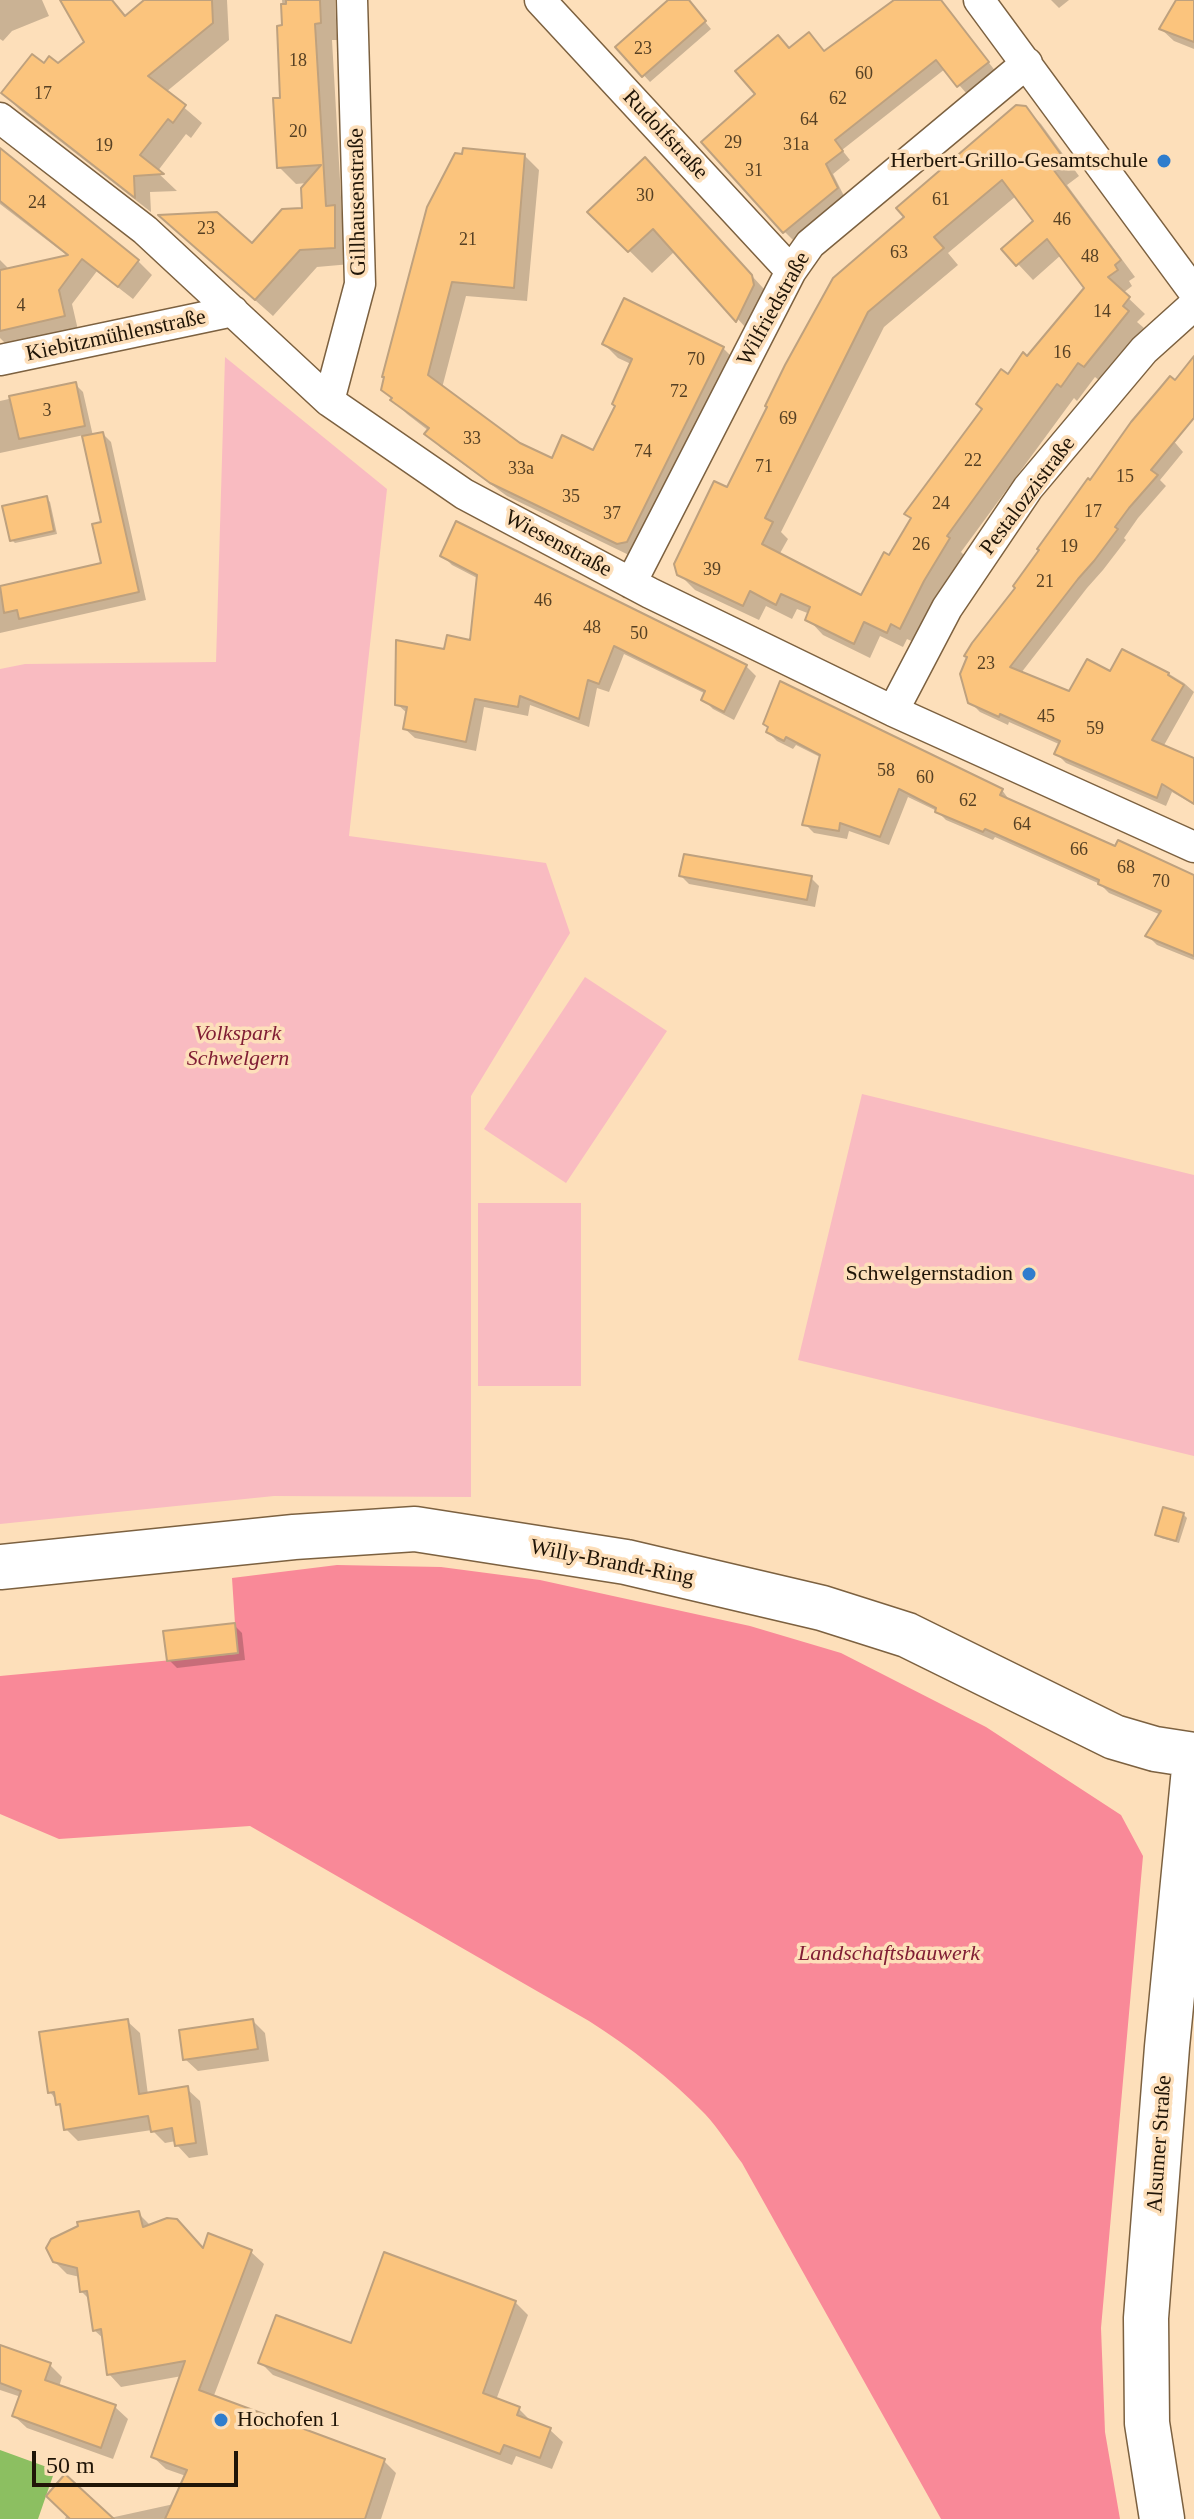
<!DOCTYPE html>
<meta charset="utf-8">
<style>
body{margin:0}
#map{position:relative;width:1194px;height:2519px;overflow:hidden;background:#fddfba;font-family:"Times New Roman",serif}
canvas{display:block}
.scale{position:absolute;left:32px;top:2451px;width:206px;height:36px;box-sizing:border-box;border:4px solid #201507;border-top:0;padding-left:10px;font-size:24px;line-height:28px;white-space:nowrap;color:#201507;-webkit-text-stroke:6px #fddfba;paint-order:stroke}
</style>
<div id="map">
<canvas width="1194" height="2519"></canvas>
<div class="scale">50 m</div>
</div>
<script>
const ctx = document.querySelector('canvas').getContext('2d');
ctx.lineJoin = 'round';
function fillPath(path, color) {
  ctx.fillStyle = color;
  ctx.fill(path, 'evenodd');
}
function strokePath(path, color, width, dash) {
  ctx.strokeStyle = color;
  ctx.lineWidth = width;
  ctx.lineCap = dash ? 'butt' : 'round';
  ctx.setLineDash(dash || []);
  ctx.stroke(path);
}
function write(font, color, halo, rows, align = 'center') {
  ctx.font = font + ' "Times New Roman",serif';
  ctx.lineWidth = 7;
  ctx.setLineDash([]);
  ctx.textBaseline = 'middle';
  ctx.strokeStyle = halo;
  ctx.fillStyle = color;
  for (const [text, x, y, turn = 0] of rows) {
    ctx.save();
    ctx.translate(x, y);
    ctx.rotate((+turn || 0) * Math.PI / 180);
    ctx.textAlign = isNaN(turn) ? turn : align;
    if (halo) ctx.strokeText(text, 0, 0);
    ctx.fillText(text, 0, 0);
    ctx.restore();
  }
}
fillPath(new Path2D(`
 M225 357 387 489 349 836 546 863 570 933 471 1096V1497L274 1496 0 1524V669L25 664 216 662Z
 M585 977 667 1031 566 1183 484 1129Z
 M862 1094 1194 1175V1456L798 1360Z
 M478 1203H581V1386H478Z`), '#f9bbc1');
fillPath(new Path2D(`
 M337 1565 441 1567 540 1580 750 1626 841 1653 986 1727 1121 1815 1143 1856 1101 2328 1105 2432 1120 2519H941L742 2163C730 2147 719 2129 705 2114 670 2078 631 2048 589 2021L250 1826 59 1839 0 1814V1676L237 1654 232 1578Z`), '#f98998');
fillPath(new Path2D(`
 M0 2450 55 2470 38 2519H0Z`), '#8cbf61');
fillPath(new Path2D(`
 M0 0H42L49 16 12 31 3 41 0 39Z
 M63 0H113L120 14 126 18 147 0H227L229 40 166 92 202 123 191 138 186 134 157 172 177 191 150 192 151 212 20 110 3 93 44 66H58L87 42Z
 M282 0H335L337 40H332L342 215 351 224V264L317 267 273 316 178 232 252 245 304 209 307 183 296 184 279 167 284 27Z
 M671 0H687L711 29 650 82 618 47Z
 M894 0H941L996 72 967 94 945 69 842 150 850 160 833 174 845 198 793 240 784 231 758 94 790 50 825 53 895 2Z
 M1051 0H1069L1059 8Z
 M1178 0H1194V49L1174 41 1161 29Z
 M1025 108 1041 124 1079 176 1067 185 1135 277 1129 281 1132 286 1123 293 1145 314 1137 322 1144 328 1100 381 1095 377 1077 401 1074 398 961 552 964 555 939 596 916 643 907 639 903 647 880 636 870 658 823 635 808 619 810 614 797 609 792 619 766 606 759 620 695 590 679 574 728 489ZM1016 196 1036 221 1018 264 1033 280 1061 255 1086 288 1027 359 1008 377 862 598 779 555 788 539 781 532 884 327 958 265 948 253Z
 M0 150 138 261 152 275 133 299 97 271 72 304 78 330 8 346 0 338V260L10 270 69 257 0 204Z
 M525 156 539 170 527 301 466 296 442 388 519 445 552 461 594 453 617 406 631 364 618 358 604 344 723 348 737 362 633 557 507 496 441 448 427 434 429 431 407 414 383 389Z
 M667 183 774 300 759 342 675 251 652 273 590 212Z
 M75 384 83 392 93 436 103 434 111 442 146 600 0 633V588L104 565V524L84 435 0 453V401Z
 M1154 418 1183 452 1160 480 1166 486 1138 518 1124 538 1126 540 1103 570 1087 588 1021 673 1069 693 1111 674 1155 668 1156 666 1184 683 1194 692 1163 747 1194 760V805L1172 792 1166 806 1066 763 1057 754 1061 745 1009 722 1008 725 980 712 970 702Z
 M46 498 50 502 57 534 15 543 12 540Z
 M442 555 746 666 756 676 734 720 713 709 703 699 706 694 624 654 609 692 597 688 589 727 530 705 528 716 484 707 476 751 415 738 405 729 408 714 397 704 445 652 472 642 479 579 452 565Z
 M768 732 1002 790 1010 801 1116 849 1194 876V960L1157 945 1148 936 1161 915 1109 893 1100 884 995 837 993 840 946 820 937 811 908 797 889 845 849 831 847 839 814 833 805 824 822 758 796 745 793 749 777 741Z
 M681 876 811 878 819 886 815 907 689 884Z
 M1183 1514 1187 1518 1179 1543 1161 1538 1157 1534Z
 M234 1625 242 1633 245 1660 177 1668 169 1660Z
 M127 2021 140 2033 148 2095 187 2089 200 2101 208 2155 189 2158 177 2145 176 2141 165 2143 152 2130 78 2141 66 2129 63 2109 50 2092Z
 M253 2021 265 2033 269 2061 198 2071 185 2059Z
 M139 2214 151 2226 204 2250 251 2252 264 2264 213 2398 384 2461 396 2473 381 2519H65L67 2514 110 2518 174 2504 186 2476 166 2469 153 2457 182 2376 121 2387 109 2374 105 2340 94 2330 90 2300 81 2291 80 2277 67 2274 54 2261Z
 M515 2302 528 2315 496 2400 519 2409 531 2421 550 2430 563 2442 552 2469 516 2456 512 2465 273 2375 260 2362 352 2345Z
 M0 2347 50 2365 62 2377 59 2387 115 2407 128 2419 113 2459 27 2428 14 2416 21 2397 0 2390Z`), '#0003');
const building = new Path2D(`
 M60 0H112L125 16 144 0H212L213 23 148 76 186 105 173 123 168 119 140 155 164 174 134 176 135 198 1 93 32 54 44 63 49 56 58 63 84 42Z
 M286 0H320L321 23 315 24 326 206 335 205V248L300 250 255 300 158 215 217 212 252 243 282 209 302 208 301 188 321 165 277 168 273 98H280L277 26 282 25 281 4H286Z
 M668 0H689L706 21 642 77 615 47Z
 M894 0H941L989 62 957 87 936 60 835 140 843 151 826 164 838 188 783 233 701 142 755 94 735 71 778 35 789 48 809 32 824 51Z
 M1176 0H1194V42L1159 29Z
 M1016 105 1026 106 1065 160 1053 169 1121 260 1115 265 1118 270 1108 277 1130 297 1123 306 1129 311 1084 367 1078 363 1061 387 1057 384 947 536 950 538 924 581 900 629 891 624 887 633 864 622 854 644 805 620 810 607 781 594 776 605 750 591 743 606 677 575 674 564 714 481 727 487 767 407 765 406 785 365 833 278 904 217 896 208ZM1002 180 1033 221 1001 249 1016 266 1047 239 1084 288 1027 356 1023 352 1008 374 1001 369 976 404 982 409 904 514 911 518 889 555 884 552 861 595 762 544 773 522 765 518 868 312 944 248 934 237Z
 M0 148 139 260 118 287 82 259 59 290 65 316 0 331V270L68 255 0 201Z
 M463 148 525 154 514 288 452 282 428 375 520 443 552 458 562 435 593 450 615 406 612 404 632 359 602 344 624 298 724 347 627 542 617 544 490 483 424 434 429 428 390 400 392 398 381 390 384 377H382L427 207 455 153 462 154Z
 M645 157 752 275 754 285 736 322 653 229 628 252 587 212Z
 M1194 356V418L1151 470 1158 475 1129 508 1115 527 1118 529 1094 561 1078 579 1010 667 1069 691 1087 659 1110 671 1122 649 1169 673 1168 675 1184 685 1152 740 1194 758V804L1162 784 1157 798 1054 754 1060 741 1000 714 999 717 968 703 960 674 967 657 964 656 972 643 1015 588 1013 586 1039 550 1037 549 1088 478 1090 480 1131 422 1160 388 1170 376 1175 380Z
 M76 382 85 426 19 439 9 396Z
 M103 432 139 592 19 619 17 610 4 613 0 586 101 563 92 524 101 522 82 436Z
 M47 496 54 531 10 541 2 506Z
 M456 521 747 665 724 712 701 700 705 691 614 646 599 684 588 680 579 719 520 696 518 707 475 699 466 742 403 729 407 707 395 705 396 640 444 649 447 635 470 640 477 575 440 556Z
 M780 681 1003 789 1000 795 1115 846 1118 840 1194 875V956L1145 936 1161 911 1098 884 1099 880 985 829 983 832 935 812 936 808 899 789 880 837 840 823 839 831 802 825 820 755 786 737 784 741 766 732 768 727 763 724Z
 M684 854 812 876 807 900 679 876Z
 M1163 1507 1184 1513 1176 1541 1155 1535Z
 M235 1623 238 1653 167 1661 163 1631Z
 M128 2019 139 2094 188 2086 196 2143 175 2146 172 2128 151 2132 148 2116 64 2130 60 2104 56 2105 54 2092 48 2093 39 2032Z
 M253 2019 258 2049 183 2060 179 2030Z
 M139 2211 143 2227 167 2218 177 2219 203 2248 208 2233 252 2250 199 2390 385 2459 365 2519H165L187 2470 151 2457 185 2361 107 2375 101 2329 93 2331 87 2291 80 2292 77 2268 53 2262 46 2248 51 2239 78 2226 77 2222Z
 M384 2252 516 2301 483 2393 520 2407 517 2415 551 2428 540 2458 504 2445 500 2454 258 2363 276 2315 351 2343Z
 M0 2345 51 2363 45 2380 116 2405 101 2448 12 2416 21 2391 0 2383Z
 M65 2474 114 2519H70L46 2496Z`);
fillPath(building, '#fbc47d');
strokePath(building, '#bea17e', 2);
const street = new Path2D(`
 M540 0 791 271
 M979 0 1194 292
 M0 118 145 230 329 401 464 494 650 593 893 711 1194 847
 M0 360 233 311
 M329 401 360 284 352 0
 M631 583 791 271 810 244 1027 63
 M893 711 947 608 1028 488 1144 350 1194 305`);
const secondary = new Path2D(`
 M0 1567 294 1537 415 1529 626 1562 822 1608 907 1635 1114 1737 1155 1749 1194 1755
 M1162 2519 1147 2423 1146 2318 1167 2047 1194 1769`);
strokePath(street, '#7c6140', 33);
strokePath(secondary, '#7c6140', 47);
strokePath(street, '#fff', 30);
strokePath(secondary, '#fff', 44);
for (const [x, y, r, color] of [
 [1164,161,8,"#2f7dcd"],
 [1029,1274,8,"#2f7dcd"],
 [221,2420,8,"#2f7dcd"]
]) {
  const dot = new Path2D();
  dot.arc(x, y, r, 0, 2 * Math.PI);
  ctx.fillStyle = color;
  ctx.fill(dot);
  strokePath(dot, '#fddfba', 3);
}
write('18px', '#574124', null, [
 ["23",643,49],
 ["18",298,61],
 ["60",864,74],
 ["17",43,94],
 ["62",838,99],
 ["64",809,120],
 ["20",298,132],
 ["29",733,143],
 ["31a",796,145],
 ["19",104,146],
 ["31",754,171],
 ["30",645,196],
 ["61",941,200],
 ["24",37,203],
 ["46",1062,220],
 ["23",206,229],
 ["21",468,240],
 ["63",899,253],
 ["48",1090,257],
 ["4",21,306],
 ["14",1102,312],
 ["16",1062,353],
 ["70",696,360],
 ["72",679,392],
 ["3",47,411],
 ["69",788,419],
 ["33",472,439],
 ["74",643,452],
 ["22",973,461],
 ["71",764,467],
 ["33a",521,469],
 ["15",1125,477],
 ["35",571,497],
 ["24",941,504],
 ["17",1093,512],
 ["37",612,514],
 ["26",921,545],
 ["19",1069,547],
 ["39",712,570],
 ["21",1045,582],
 ["46",543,601],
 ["48",592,628],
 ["50",639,634],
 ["23",986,664],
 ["45",1046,717],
 ["59",1095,729],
 ["58",886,771],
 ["60",925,778],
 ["62",968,801],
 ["64",1022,825],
 ["66",1079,850],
 ["68",1126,868],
 ["70",1161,882]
]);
write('22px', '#201507', '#fddfba', [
 ["Rudolfstraße",665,135,47],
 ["Gillhausenstraße",358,202,-91],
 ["Wilfriedstraße",774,309,-61],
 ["Kiebitzmühlenstraße",116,336,-12],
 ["Pestalozzistraße",1028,496,-53],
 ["Wiesenstraße",558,544,28],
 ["Willy-Brandt-Ring",612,1563,11],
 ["Alsumer Straße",1160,2144,-86]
]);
write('22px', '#201507', '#fddfba', [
 ["Herbert-Grillo-Gesamtschule",1148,161],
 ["Schwelgernstadion",1013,1274],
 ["Hochofen 1",237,2420,"left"]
], 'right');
write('italic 22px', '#811e35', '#fddfba', [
 ["Volkspark",238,1034],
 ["Schwelgern",238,1059],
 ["Landschaftsbauwerk",889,1954]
]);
</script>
